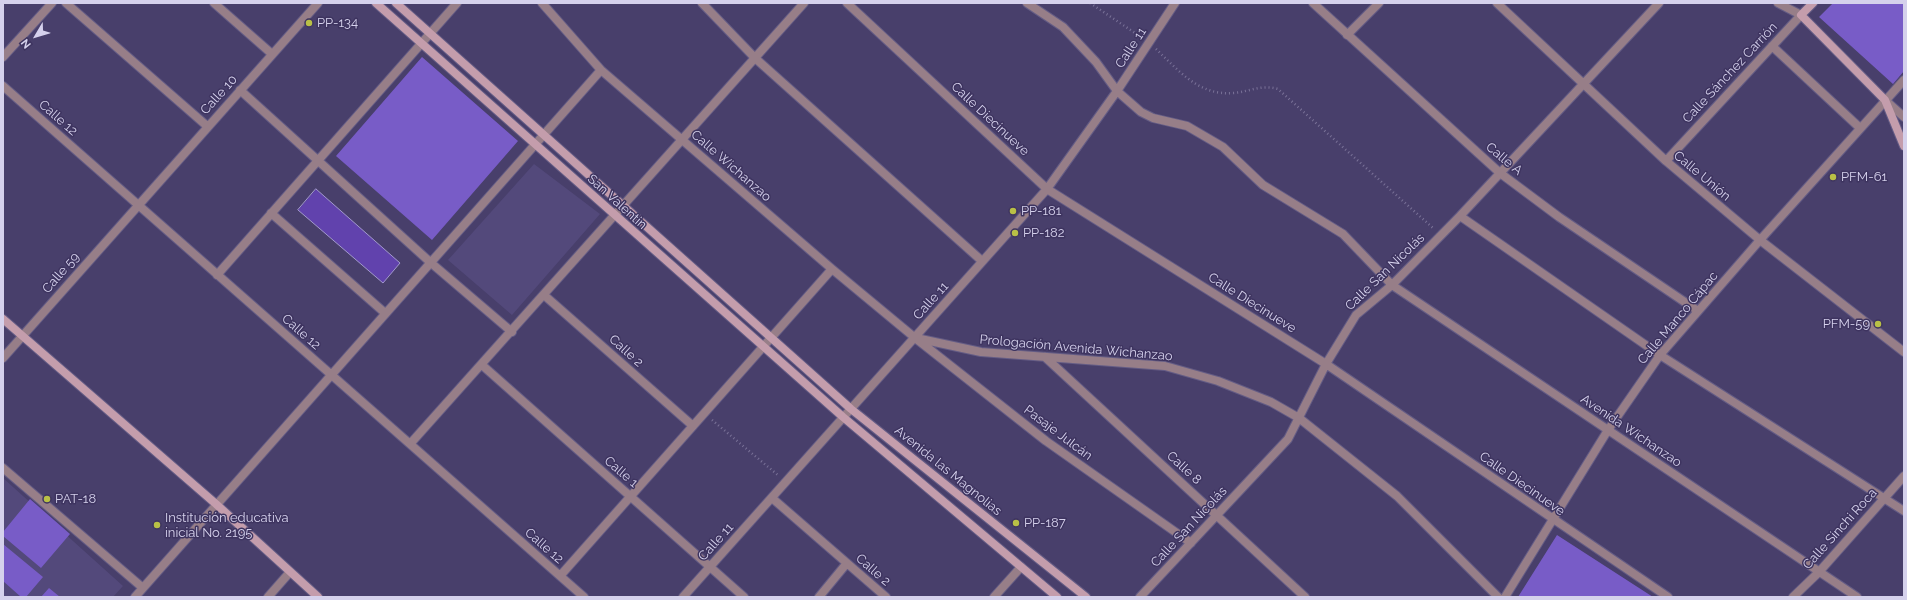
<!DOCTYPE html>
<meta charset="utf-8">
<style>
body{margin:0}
#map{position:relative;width:1907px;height:600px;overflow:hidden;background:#483f6b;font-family:Raleway,sans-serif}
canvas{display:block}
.frame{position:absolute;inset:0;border:4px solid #d5d1ec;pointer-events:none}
.north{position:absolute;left:16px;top:16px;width:40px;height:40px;-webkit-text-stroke:3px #3e3460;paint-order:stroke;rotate:232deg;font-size:11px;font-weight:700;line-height:16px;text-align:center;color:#d5d1ec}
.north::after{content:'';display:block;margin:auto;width:14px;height:18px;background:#d5d1ec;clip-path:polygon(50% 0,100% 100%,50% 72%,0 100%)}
</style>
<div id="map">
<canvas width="1907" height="600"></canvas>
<div class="frame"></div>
<div class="north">N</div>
</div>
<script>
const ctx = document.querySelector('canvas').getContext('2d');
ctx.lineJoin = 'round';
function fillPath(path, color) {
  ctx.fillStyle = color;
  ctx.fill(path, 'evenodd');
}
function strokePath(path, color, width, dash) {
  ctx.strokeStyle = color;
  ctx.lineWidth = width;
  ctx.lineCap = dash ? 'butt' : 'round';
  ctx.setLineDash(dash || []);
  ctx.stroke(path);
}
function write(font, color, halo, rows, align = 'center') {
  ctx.font = font + ' Raleway,sans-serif';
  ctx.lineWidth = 3;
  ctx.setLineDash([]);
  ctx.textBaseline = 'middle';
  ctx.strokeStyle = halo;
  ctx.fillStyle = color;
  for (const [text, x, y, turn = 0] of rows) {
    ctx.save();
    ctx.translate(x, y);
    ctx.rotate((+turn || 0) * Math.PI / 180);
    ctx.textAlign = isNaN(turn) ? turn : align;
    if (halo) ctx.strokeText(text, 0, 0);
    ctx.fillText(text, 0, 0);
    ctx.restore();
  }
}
fillPath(new Path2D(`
 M534 164 600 214 512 315 448 260Z
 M3 478 123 586 113 597H3Z`), '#53497b');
fillPath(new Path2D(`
 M1833 3H1904V71L1893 84 1819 17Z
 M422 57 518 141 432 240 336 156Z
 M30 499 70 534 41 568 3 536V532Z
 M1557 535 1653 597H1518Z
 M3 544 43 577 26 597H21L3 581Z
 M49 588 60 597H41Z`), '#785cc7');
const building = new Path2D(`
 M316 189 400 263 383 283 298 210Z`);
fillPath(building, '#6142ad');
strokePath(building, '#a299cd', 1);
const street = new Path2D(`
 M66 3 207 126
 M214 3 272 54
 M542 3 601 70 832 269 914 337 1046 441 1191 543
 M702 3 755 58 982 261
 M847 3 1047 189 1326 364 1668 597
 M1027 3 1063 27 1096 62 1117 91 1141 112 1153 118 1187 126 1223 147 1263 185 1343 234 1392 285 1857 597
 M1313 3 1500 173 1559 217 1698 311
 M1497 3 1666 161 1760 240 1904 352
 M1347 35 1379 3
 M1772 46 1860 128
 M3 57 52 3
 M3 86 584 597
 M240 90 430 262 512 332
 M1885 100 1904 117
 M1666 161 1801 15 1778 3
 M271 213 385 313
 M1460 216 1660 355 1904 511
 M217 275 457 3
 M544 295 693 426
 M916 338 981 352 1165 366 1218 381 1271 402 1299 418 1397 496 1498 597
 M1045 357 1305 597
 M3 358 318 3
 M482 365 744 597
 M410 444 804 3
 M3 468 143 588
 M772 498 886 597
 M560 576 832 269
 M135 597 601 70
 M268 597 290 572
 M683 597 1047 189 1117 91 1175 3
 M819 597 847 563
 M994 597 1021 567
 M1140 597 1288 439 1326 364 1356 315 1392 285 1460 216 1659 3
 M1505 597 1608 430 1660 355 1760 240 1904 80
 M1793 597 1819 572 1904 476`);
const secondary = new Path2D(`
 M376 3 843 417 1057 597
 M396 3 851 409 1086 597
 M1813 3 1801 15 1885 100 1904 146
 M3 319 216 504 318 597`);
strokePath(street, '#645c85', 10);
strokePath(secondary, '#645c85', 10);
strokePath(new Path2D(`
 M1090 3 1141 37
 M1156 49C1178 70 1199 96 1233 93 1249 92 1261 84 1278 89L1433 228
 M712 420 779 476`), '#7a7298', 2.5, [1, 3]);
strokePath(street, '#977e88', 8);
strokePath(secondary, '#c49dac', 8);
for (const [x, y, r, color] of [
 [309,23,4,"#b9c046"],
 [1833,177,4,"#b9c046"],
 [1013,211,4,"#b9c046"],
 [1015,233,4,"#b9c046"],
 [1878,324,4,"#b9c046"],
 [47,499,4,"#b9c046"],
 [1016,523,4,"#b9c046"],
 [157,525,4,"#b9c046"]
]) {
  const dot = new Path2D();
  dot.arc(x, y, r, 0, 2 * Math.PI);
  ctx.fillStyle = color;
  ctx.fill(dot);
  strokePath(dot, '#3e3460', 1.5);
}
write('13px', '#d5d1ec', '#3e3460', [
 ["PP-134",317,23],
 ["PFM-61",1841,177],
 ["PP-181",1021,211],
 ["PP-182",1023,233],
 ["PFM-59",1870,324,"right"],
 ["PAT-18",55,499],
 ["Institución educativa",165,518],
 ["inicial No. 2195",165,533],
 ["PP-187",1024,523]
], 'left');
write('13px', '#d5d1ec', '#3e3460', [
 ["Calle 11",1131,48,-57],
 ["Calle Sánchez Carrión",1730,73,-47],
 ["Calle 10",219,95,-48],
 ["Calle 12",58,118,41],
 ["Calle Diecinueve",990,119,43],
 ["Calle A",1504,159,40],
 ["Calle Wichanzao",731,166,41],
 ["Calle Unión",1702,176,40],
 ["San Valentin",617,202,42],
 ["Calle San Nicolás",1385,272,-44],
 ["Calle 59",61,273,-49],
 ["Calle 11",931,301,-48],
 ["Calle Diecinueve",1252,303,32],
 ["Calle Manco Cápac",1678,318,-50],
 ["Calle 12",301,332,41],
 ["Prologación Avenida Wichanzao",1076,348,5],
 ["Calle 2",626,351,42],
 ["Avenida Wichanzao",1631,431,34],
 ["Pasaje Julcán",1058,433,37],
 ["Calle 8",1184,468,43],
 ["Avenida las Magnolias",948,471,39],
 ["Calle 1",621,472,41],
 ["Calle Diecinueve",1522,484,35],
 ["Calle San Nicolás",1189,527,-47],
 ["Calle Sinchi Roca",1840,529,-48],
 ["Calle 11",716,542,-48],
 ["Calle 12",544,546,41],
 ["Calle 2",873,570,41]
]);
</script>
